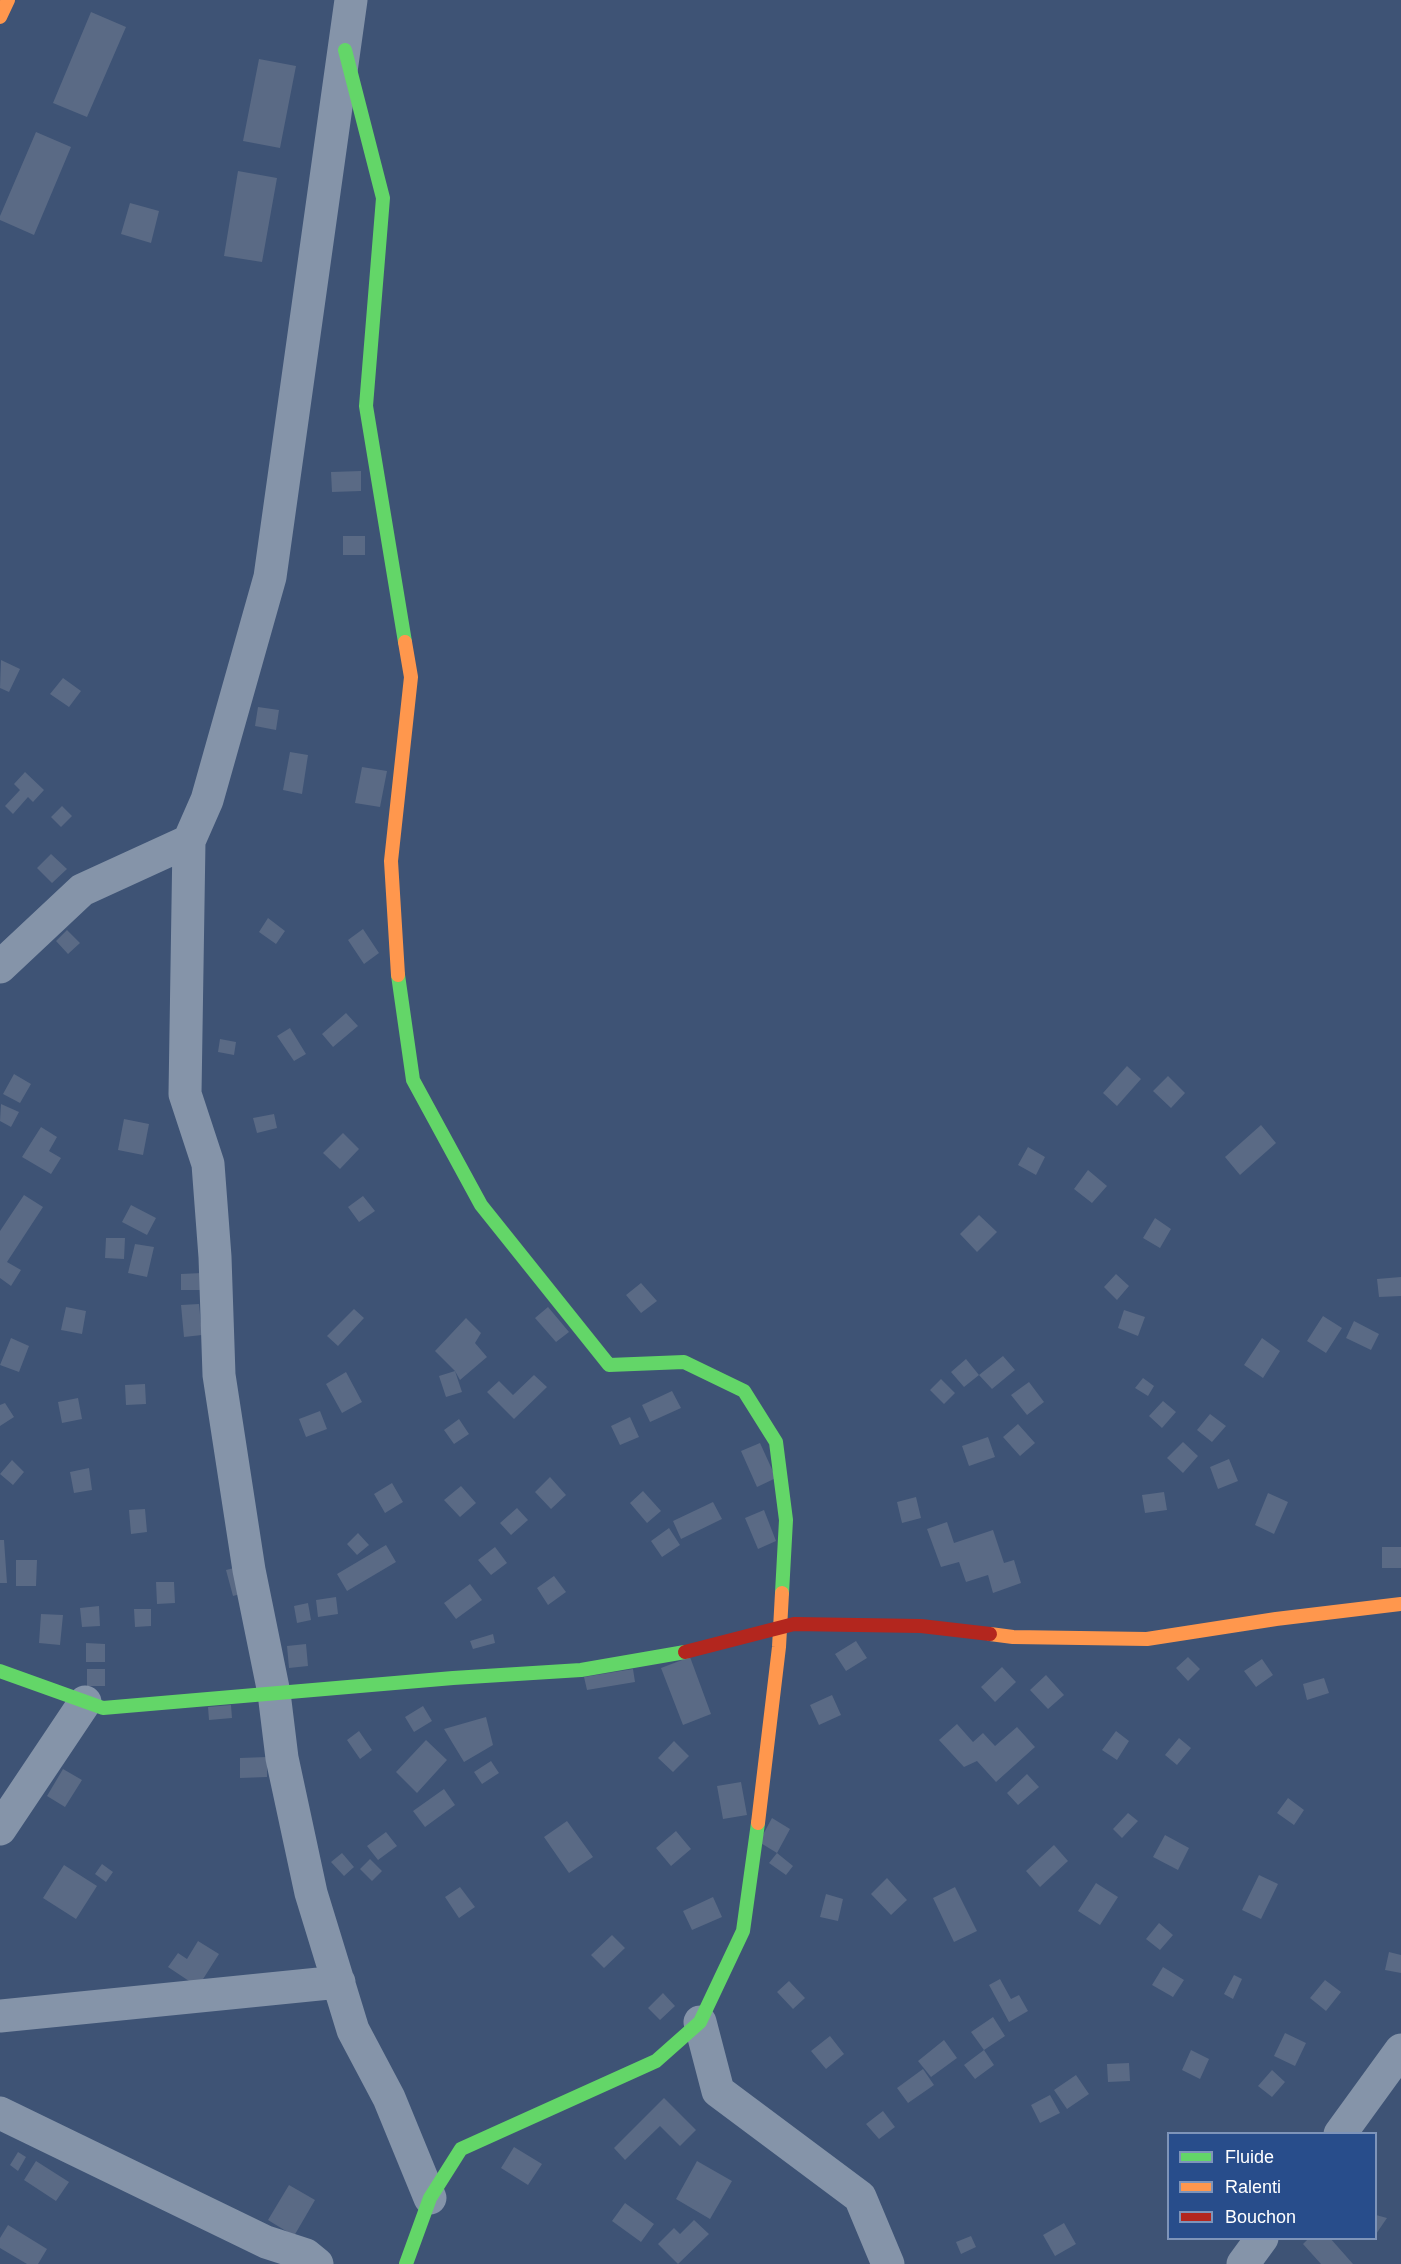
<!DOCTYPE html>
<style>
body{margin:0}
#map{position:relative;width:1401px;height:2264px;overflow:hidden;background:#3e5375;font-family:Helvetica,sans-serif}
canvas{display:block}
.legend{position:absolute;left:1167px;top:2132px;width:210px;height:108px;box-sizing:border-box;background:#284d8b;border:2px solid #7e94b9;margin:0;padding:8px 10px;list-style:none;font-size:18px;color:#fff}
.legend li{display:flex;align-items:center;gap:12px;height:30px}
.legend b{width:30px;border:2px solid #7e94b9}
</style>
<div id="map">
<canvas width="1401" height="2264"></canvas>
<ul class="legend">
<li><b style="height:8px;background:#63d668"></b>Fluide</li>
<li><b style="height:8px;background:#ff974d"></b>Ralenti</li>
<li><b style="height:8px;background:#b3261e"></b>Bouchon</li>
</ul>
</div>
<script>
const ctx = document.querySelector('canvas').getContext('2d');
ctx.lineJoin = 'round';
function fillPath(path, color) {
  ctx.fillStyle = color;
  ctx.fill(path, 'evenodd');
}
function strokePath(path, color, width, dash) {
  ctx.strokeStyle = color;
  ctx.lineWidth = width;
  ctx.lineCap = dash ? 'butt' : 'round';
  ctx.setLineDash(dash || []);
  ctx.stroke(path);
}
fillPath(new Path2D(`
 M91 12 126 27 87 117 53 103Z
 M259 59 296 66 280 148 243 141Z
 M36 132 71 147 34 235 0 220V216Z
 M238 171 277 178 262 262 224 256Z
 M130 203 159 211 151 243 121 234Z
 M361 471V491L332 492 331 472Z
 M343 536H365V555H343Z
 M1 660 20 669 9 692 0 688Z
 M63 678 81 691 69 707 50 694Z
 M258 707 279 710 276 730 255 726Z
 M290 752 308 755 302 794 283 790Z
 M362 767 387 771 380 807 355 803Z
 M25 772 44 790 33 802 28 797 13 814 5 806 20 790 14 784Z
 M62 806 72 816 61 827 51 817Z
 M51 854 67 869 52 883 37 868Z
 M268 918 285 931 276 944 259 932Z
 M363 929 379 953 364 964 348 940Z
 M67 930 80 943 68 954 56 941Z
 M346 1013 358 1026 333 1047 322 1034Z
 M290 1028 306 1054 294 1061 277 1036Z
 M220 1039 236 1042 234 1055 218 1052Z
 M1127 1066 1141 1079 1117 1106 1103 1093Z
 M14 1074 31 1084 20 1103 3 1094Z
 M1168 1076 1185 1093 1171 1108 1153 1091Z
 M1 1104 19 1112 11 1127 0 1121Z
 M274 1114 277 1128 257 1133 253 1118Z
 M124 1119 149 1124 143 1155 118 1150Z
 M1261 1125 1276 1143 1240 1175 1225 1157Z
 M41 1127 57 1137 49 1151 61 1158 51 1174 22 1157Z
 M343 1133 359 1149 340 1169 323 1153Z
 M1028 1147 1045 1157 1036 1175 1018 1165Z
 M1088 1170 1107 1186 1092 1203 1074 1189Z
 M24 1195 43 1207 7 1262 21 1270 11 1286 0 1278V1231Z
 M363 1196 375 1211 359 1222 348 1207Z
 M131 1205 156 1218 147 1235 122 1222Z
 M979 1215 997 1232 977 1252 960 1234Z
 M1155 1218 1171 1229 1160 1248 1143 1238Z
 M106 1238H125L124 1259 105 1258Z
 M135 1244 154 1247 147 1277 128 1273Z
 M202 1273 203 1290H181V1274Z
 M1116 1274 1129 1286 1117 1300 1104 1287Z
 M1401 1277V1296L1379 1297 1377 1279Z
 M641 1283 657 1301 641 1313 626 1295Z
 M199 1304 202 1335 184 1337 181 1305Z
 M66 1307 86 1311 82 1334 61 1330Z
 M548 1307 569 1332 556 1342 535 1318Z
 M354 1309 364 1318 338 1346 327 1336Z
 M1124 1310 1145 1317 1138 1336 1118 1328Z
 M1323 1316 1342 1328 1326 1353 1307 1341Z
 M466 1318 481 1333 475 1343 487 1357 460 1380 455 1371 435 1351Z
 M1354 1321 1379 1334 1371 1350 1346 1338Z
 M11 1338 29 1346 19 1372 0 1365Z
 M1262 1338 1280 1351 1263 1378 1244 1365Z
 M1003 1356 1015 1370 992 1389 979 1375Z
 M966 1359 979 1375 964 1387 951 1372Z
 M455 1371 462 1392 446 1397 439 1376Z
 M346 1372 362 1402 342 1413 326 1384Z
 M534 1375 547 1387 514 1419 487 1392 499 1381 513 1395Z
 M1143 1378 1154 1386 1148 1396 1135 1388Z
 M941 1379 955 1393 944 1404 930 1390Z
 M1029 1382 1044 1402 1027 1415 1011 1395Z
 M145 1384 146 1404 126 1405 125 1385Z
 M672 1391 681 1408 650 1422 642 1405Z
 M78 1398 82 1419 62 1423 58 1402Z
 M1163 1401 1176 1412 1162 1428 1149 1416Z
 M5 1403 14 1417 0 1426V1405Z
 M320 1411 327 1429 306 1437 299 1419Z
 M1210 1414 1226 1426 1212 1442 1197 1430Z
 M630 1417 639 1437 620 1445 611 1426Z
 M459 1419 469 1434 454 1444 444 1430Z
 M1018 1424 1035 1443 1020 1456 1003 1437Z
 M988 1437 995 1457 969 1466 962 1446Z
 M1183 1442 1198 1456 1183 1473 1167 1458Z
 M760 1443 776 1478 757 1487 741 1451Z
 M1229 1459 1238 1481 1218 1489 1210 1467Z
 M12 1460 24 1472 13 1485 0 1474Z
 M89 1468 92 1490 74 1493 70 1472Z
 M550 1477 566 1495 551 1509 535 1492Z
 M392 1483 403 1502 385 1513 374 1494Z
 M461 1486 476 1503 460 1517 444 1500Z
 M643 1491 661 1511 647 1523 630 1503Z
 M1164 1492 1167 1510 1145 1513 1142 1495Z
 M1268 1493 1288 1502 1274 1534 1255 1525Z
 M916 1497 921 1518 902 1523 897 1502Z
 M713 1502 722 1519 681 1539 673 1521Z
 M517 1508 528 1520 511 1535 500 1523Z
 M145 1509 147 1532 131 1534 129 1510Z
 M764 1510 776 1541 758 1549 745 1518Z
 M947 1522 954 1543 993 1530 1004 1563 1014 1560 1021 1583 993 1593 988 1575 966 1582 959 1562 941 1567 927 1529Z
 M669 1528 680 1545 662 1557 651 1541Z
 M358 1533 369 1545 357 1555 347 1544Z
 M0 1540H4L7 1583H0Z
 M386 1545 396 1562 347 1591 337 1574Z
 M495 1547 507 1563 491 1575 478 1560Z
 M1382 1547H1401V1568H1382Z
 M16 1560H37L36 1586H16Z
 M242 1566 248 1592 233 1596 226 1570Z
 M554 1576 566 1592 548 1605 537 1588Z
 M156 1582H174L175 1603 157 1604Z
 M470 1584 482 1600 456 1619 444 1603Z
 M336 1597 338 1614 318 1617 316 1600Z
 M308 1603 311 1620 297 1623 294 1606Z
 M99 1606 100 1626 82 1627 80 1608Z
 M134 1609H151V1626L135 1627Z
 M41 1614 63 1615 60 1645 39 1643Z
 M493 1634 495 1643 473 1649 470 1641Z
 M856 1641 867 1658 846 1671 835 1654Z
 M86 1643 105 1644V1662H86Z
 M306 1644 308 1666 289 1668 287 1646Z
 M690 1657 711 1714 683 1725 661 1668Z
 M1188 1657 1200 1669 1188 1681 1176 1668Z
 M1262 1659 1273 1675 1256 1687 1244 1671Z
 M1002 1667 1016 1682 995 1702 981 1687Z
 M87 1669H105V1686H87Z
 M633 1669 635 1682 587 1690 584 1677Z
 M1046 1675 1064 1695 1048 1709 1030 1690Z
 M1324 1678 1329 1693 1307 1700 1303 1684Z
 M832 1695 841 1715 819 1725 810 1705Z
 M231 1705 232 1718 209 1720 208 1707Z
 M423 1706 432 1721 414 1732 405 1717Z
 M486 1717 493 1745 464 1762 444 1729Z
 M957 1724 973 1742 983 1733 995 1746 1017 1727 1035 1747 996 1782 977 1761 964 1767 939 1740Z
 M359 1731 372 1750 360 1759 347 1740Z
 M1116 1731 1129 1741 1117 1760 1102 1750Z
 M1179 1738 1191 1748 1177 1765 1165 1755Z
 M426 1740 447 1760 417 1793 396 1772Z
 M674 1741 689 1756 673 1772 658 1758Z
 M267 1757V1777L240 1778V1758Z
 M491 1761 499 1773 482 1784 474 1772Z
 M63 1769 82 1780 65 1807 47 1796Z
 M1027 1774 1039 1787 1018 1805 1007 1793Z
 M741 1782 747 1815 723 1819 717 1786Z
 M444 1789 455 1805 425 1827 413 1811Z
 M1288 1798 1304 1810 1294 1825 1277 1813Z
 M1128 1813 1138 1821 1122 1838 1113 1829Z
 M772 1818 790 1829 777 1853 759 1842Z
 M567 1821 593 1857 569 1873 544 1837Z
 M676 1831 691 1849 671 1866 656 1848Z
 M386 1832 397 1846 378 1860 367 1846Z
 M1165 1835 1189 1848 1178 1870 1153 1857Z
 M1054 1845 1068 1861 1040 1887 1026 1871Z
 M342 1853 354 1867 344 1876 331 1862Z
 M777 1853 793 1866 786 1875 769 1863Z
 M370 1859 382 1871 372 1881 360 1869Z
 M102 1864 113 1872 106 1882 95 1874Z
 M64 1865 97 1886 76 1919 43 1898Z
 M1259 1875 1278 1884 1261 1919 1242 1910Z
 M887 1878 907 1900 891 1915 871 1894Z
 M1096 1883 1118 1897 1100 1925 1078 1911Z
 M460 1887 475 1907 459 1918 445 1897Z
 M955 1887 977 1931 954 1942 933 1898Z
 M826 1894 843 1899 838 1921 820 1917Z
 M713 1897 722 1917 692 1930 683 1911Z
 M1159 1923 1173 1935 1160 1950 1146 1939Z
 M612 1935 625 1948 604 1968 591 1955Z
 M198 1941 219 1954 198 1987 168 1967 178 1953 187 1959Z
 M1389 1952 1401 1955V1973L1385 1970Z
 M1163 1967 1184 1980 1173 1997 1152 1985Z
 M1234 1975 1242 1979 1233 1999 1224 1994Z
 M1000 1979 1011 1999 1019 1995 1028 2011 1009 2022 989 1985Z
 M1325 1980 1341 1992 1326 2011 1310 1998Z
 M789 1981 805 1998 793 2009 777 1992Z
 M663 1993 675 2006 660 2020 648 2008Z
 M993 2017 1005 2036 984 2050 971 2032Z
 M1285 2033 1306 2043 1295 2066 1274 2056Z
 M830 2036 844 2054 826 2069 811 2051Z
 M944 2040 957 2058 931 2077 918 2061Z
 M984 2050 994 2065 975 2079 964 2065Z
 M1191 2050 1209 2059 1200 2079 1182 2070Z
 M1129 2063 1130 2081 1108 2082 1107 2064Z
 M923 2069 934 2085 908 2103 897 2088Z
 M1272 2070 1285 2082 1272 2097 1258 2086Z
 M1076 2075 1089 2094 1067 2109 1054 2090Z
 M1050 2095 1060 2113 1040 2123 1031 2105Z
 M664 2098 696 2130 680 2146 660 2126 625 2160 614 2148Z
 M883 2111 895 2127 879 2139 866 2124Z
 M514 2147 542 2164 528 2185 501 2168Z
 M18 2152 26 2157 18 2171 10 2165Z
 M36 2161 69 2182 56 2201 24 2180Z
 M697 2161 732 2181 710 2219 676 2199Z
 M289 2185 315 2200 294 2236 268 2220Z
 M625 2203 654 2224 641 2242 612 2221Z
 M1376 2215 1387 2218 1376 2234Z
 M694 2220 709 2234 678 2264 658 2244 674 2228 680 2234Z
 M1064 2223 1076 2244 1055 2256 1043 2235Z
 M8 2225 47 2249 38 2264H27L0 2248V2238Z
 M971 2236 976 2247 961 2254 956 2242Z
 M1309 2238H1330L1353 2264H1321L1303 2244Z`), '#5a6a85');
strokePath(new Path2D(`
 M351 0 270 577 207 800 189 841 185 1094 208 1164 215 1257 219 1375 249 1570 274 1693 282 1758 311 1893 353 2030 389 2098 430 2198
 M0 967 82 890 189 841
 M0 1829 85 1702
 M0 2016 339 1982
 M700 2022 718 2091 860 2197 888 2264
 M0 2113 266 2242 306 2255 317 2264
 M1340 2134 1401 2050
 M1243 2264 1262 2238`), '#8594a9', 33);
strokePath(new Path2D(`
 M345 50 383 198 366 406 405 642
 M398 975 413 1080 481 1205 609 1365 684 1362 744 1391 776 1442 786 1520 782 1593
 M0 1671 103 1708 453 1678 581 1670 685 1652
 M406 2264 430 2198 461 2149 656 2061 700 2022 743 1931 758 1823`), '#63d668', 14);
strokePath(new Path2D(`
 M0 17 8 0
 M398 975 391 861 411 677 405 642
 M990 1634 1013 1637 1147 1639 1276 1619 1401 1604
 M758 1823 779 1647 782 1593`), '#ff974d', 14);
strokePath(new Path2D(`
 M685 1652 794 1624 921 1626 990 1634`), '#b3261e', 14);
</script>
